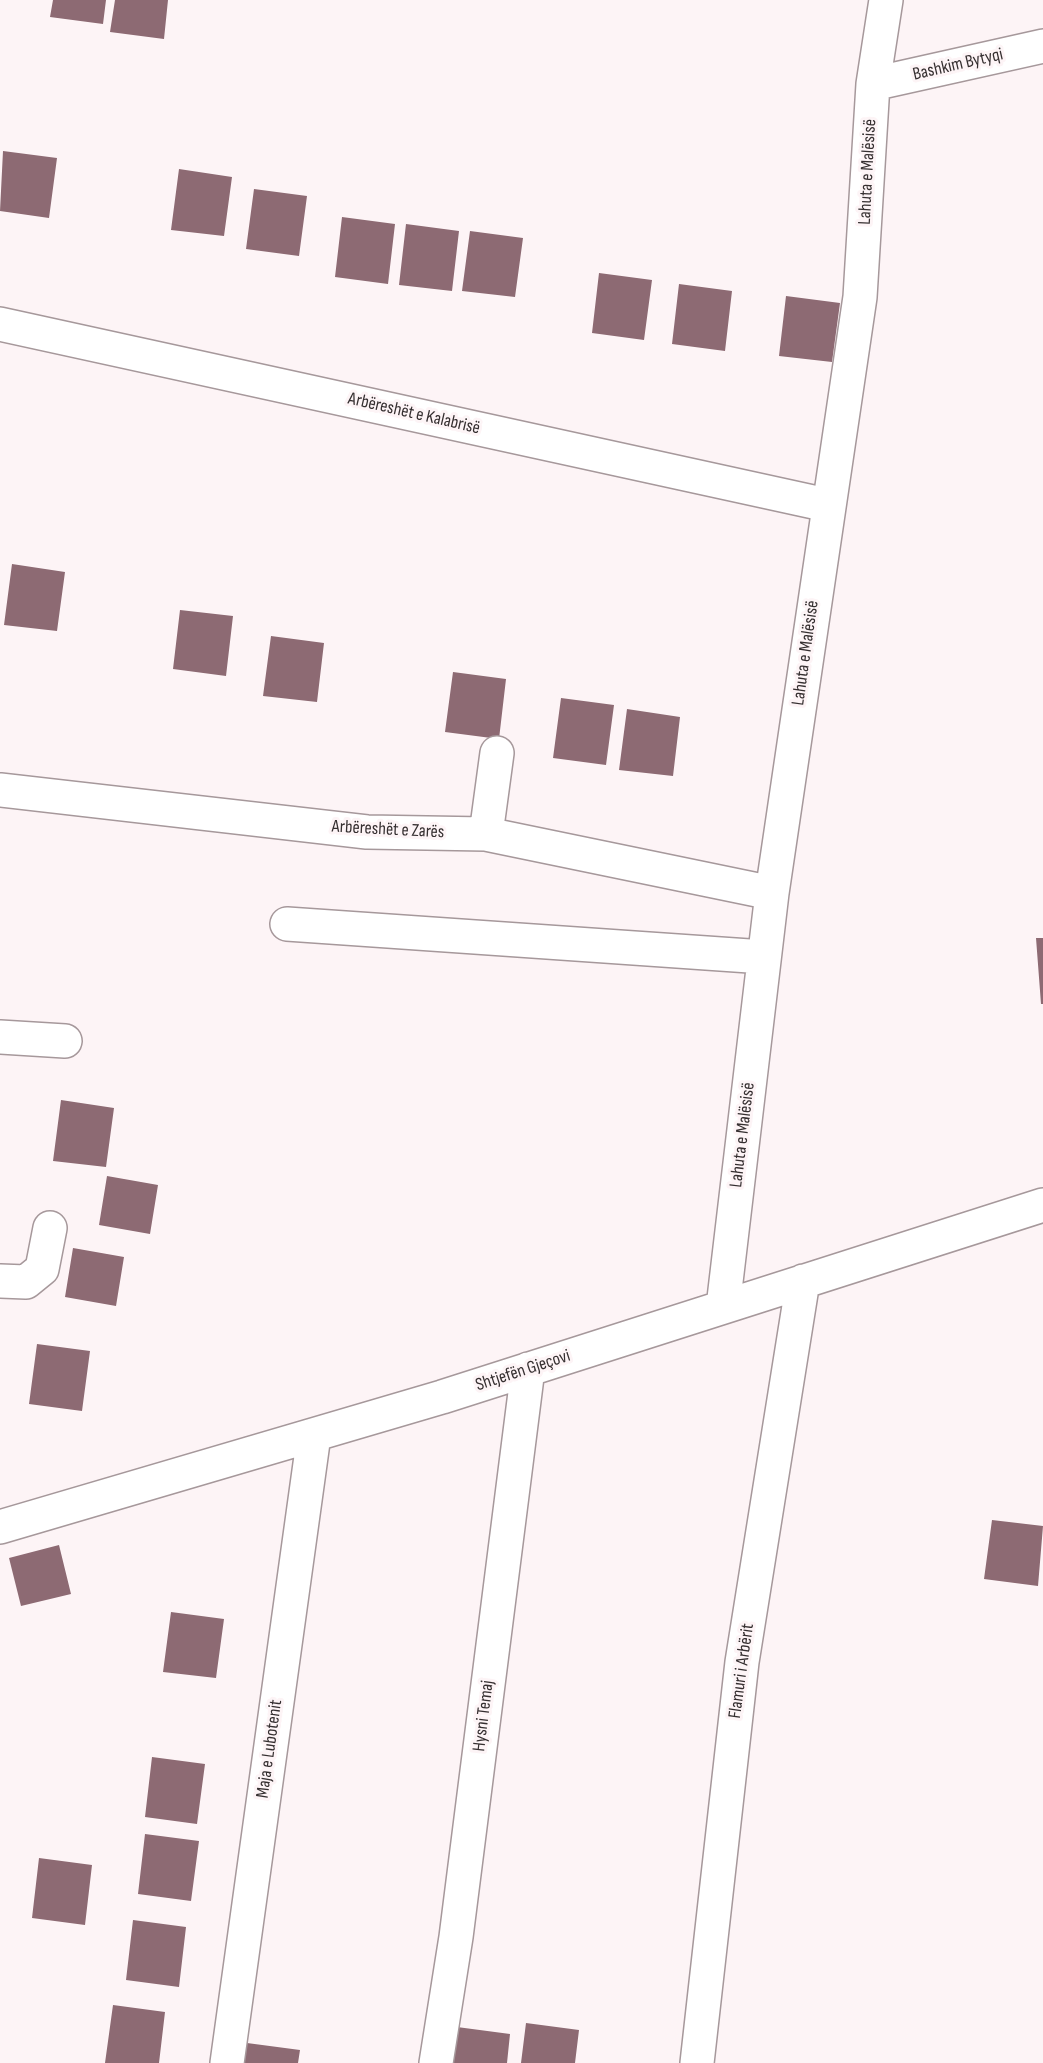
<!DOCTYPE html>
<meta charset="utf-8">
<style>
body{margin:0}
canvas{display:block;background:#fdf4f6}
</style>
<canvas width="1043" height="2063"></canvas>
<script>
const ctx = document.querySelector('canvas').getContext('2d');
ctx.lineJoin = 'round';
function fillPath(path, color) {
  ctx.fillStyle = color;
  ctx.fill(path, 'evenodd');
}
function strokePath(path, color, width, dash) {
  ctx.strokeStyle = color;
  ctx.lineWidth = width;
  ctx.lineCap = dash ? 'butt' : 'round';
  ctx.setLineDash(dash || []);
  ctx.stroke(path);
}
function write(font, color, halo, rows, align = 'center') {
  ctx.font = font + ' "Sofia Sans Condensed",sans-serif';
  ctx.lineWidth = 6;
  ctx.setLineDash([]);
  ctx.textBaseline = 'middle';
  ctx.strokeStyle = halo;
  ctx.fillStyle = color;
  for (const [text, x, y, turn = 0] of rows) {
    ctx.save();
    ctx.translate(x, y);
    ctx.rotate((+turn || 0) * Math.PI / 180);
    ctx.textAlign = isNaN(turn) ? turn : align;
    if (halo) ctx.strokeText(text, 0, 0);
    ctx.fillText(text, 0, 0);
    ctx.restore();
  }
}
fillPath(new Path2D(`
 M53 0H106L103 24 50 17Z
 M115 0H168L164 39 110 32Z
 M3 151 57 158 49 218 0 211Z
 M179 169 232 177 224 236 171 230Z
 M254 189 307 196 299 256 246 249Z
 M342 217 395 224 388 284 335 277Z
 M406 224 459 231 452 291 399 285Z
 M470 231 523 238 515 297 462 291Z
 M599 273 652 280 644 340 592 333Z
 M679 284 732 291 725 351 672 344Z
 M786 296 840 303 832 362 779 356Z
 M12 564 65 572 57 631 4 625Z
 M180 610 233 616 226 676 173 669Z
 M271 636 324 643 317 702 263 696Z
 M453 672 506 679 499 739 445 732Z
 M561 698 614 705 606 765 553 758Z
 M627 709 680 717 673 776 619 770Z
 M1036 938H1043V1004H1041Z
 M61 1100 114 1108 106 1167 53 1161Z
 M107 1176 158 1185 150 1234 99 1225Z
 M73 1248 124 1257 116 1306 65 1297Z
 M37 1344 90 1351 82 1411 29 1404Z
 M992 1520 1043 1526 1038 1586 984 1579Z
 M59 1545 71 1594 21 1606 9 1558Z
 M171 1612 224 1619 216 1678 163 1672Z
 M152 1757 205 1764 197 1824 145 1817Z
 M145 1834 199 1841 191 1901 138 1894Z
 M39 1858 92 1865 85 1925 32 1918Z
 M133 1920 186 1927 179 1987 126 1980Z
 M113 2005 165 2012 159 2063H105Z
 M526 2023 579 2030 575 2063H521Z
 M457 2027 510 2034 507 2063H453Z
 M247 2043 300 2050 298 2063H244Z`), '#8d6a73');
const minor = new Path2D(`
 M873 84 1043 46
 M0 324 827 505
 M0 790 367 832 486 834 772 893
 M486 834 497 753
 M287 924 764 957
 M0 1037 65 1041
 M0 1281 26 1282 42 1269 50 1228
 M723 1307 772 893 860 297 873 84 886 0
 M0 1527 442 1397 1043 1205
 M227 2063 314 1435
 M436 2063 456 1937 528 1369
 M697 2063 742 1662 803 1281`);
strokePath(minor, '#a6989b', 36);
strokePath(minor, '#fff', 33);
write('18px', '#352f30', '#fdf4f6', [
 ["Bashkim Bytyqi",958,65,-13],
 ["Lahuta e Malësisë",868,172,-87],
 ["Arbëreshët e Kalabrisë",414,414,13],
 ["Lahuta e Malësisë",806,653,-82],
 ["Arbëreshët e Zarës",388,830,3],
 ["Lahuta e Malësisë",743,1135,-83],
 ["Shtjefën Gjeçovi",523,1371,-18],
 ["Flamuri i Arbërit",742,1671,-82],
 ["Hysni Temaj",484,1716,-83],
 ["Maja e Lubotenit",270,1749,-82]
]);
</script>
